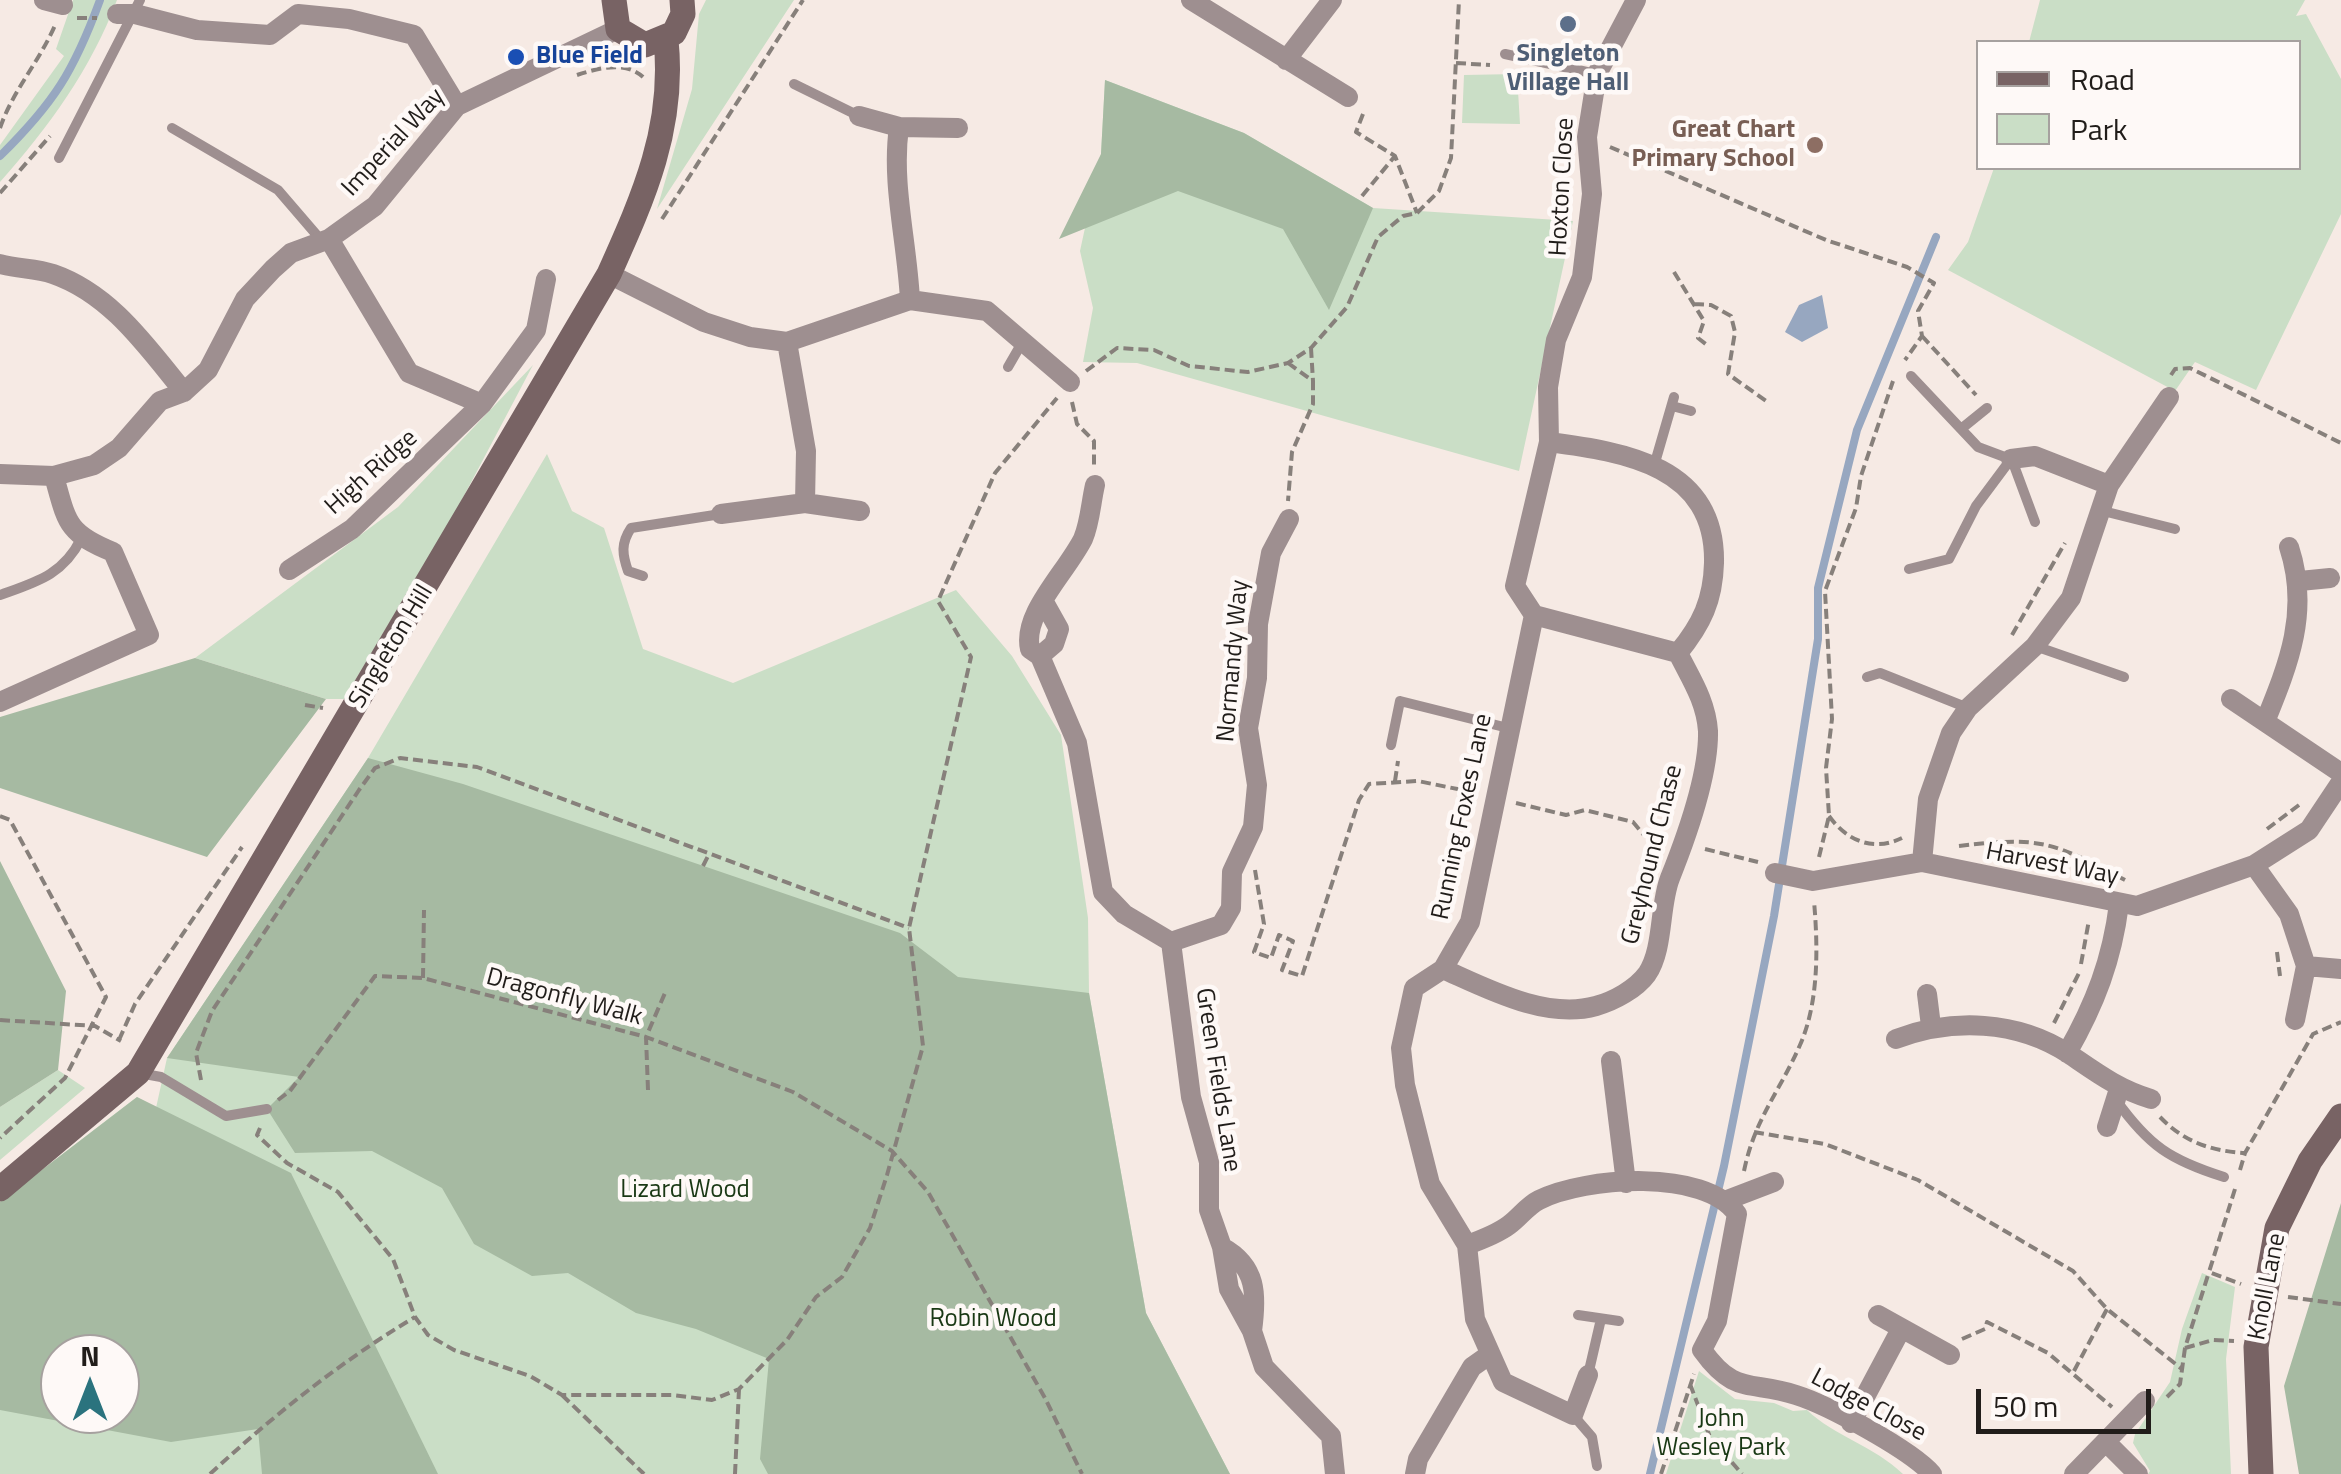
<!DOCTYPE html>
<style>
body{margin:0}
#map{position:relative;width:2341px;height:1474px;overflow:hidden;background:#f6eae4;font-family:"Titillium Web",sans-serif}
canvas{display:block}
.legend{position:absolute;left:1976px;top:40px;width:325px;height:130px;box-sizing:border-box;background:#fef9f7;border:2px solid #a6a19f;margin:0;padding:12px 18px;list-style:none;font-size:30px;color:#211d1a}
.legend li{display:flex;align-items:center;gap:20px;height:50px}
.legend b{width:50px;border:2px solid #a6a19f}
.north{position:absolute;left:40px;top:1334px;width:100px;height:100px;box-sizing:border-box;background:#fef9f7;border:2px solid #a6a19f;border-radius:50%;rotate:0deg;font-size:28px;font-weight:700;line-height:40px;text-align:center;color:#211d1a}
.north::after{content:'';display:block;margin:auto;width:35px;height:45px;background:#2b737e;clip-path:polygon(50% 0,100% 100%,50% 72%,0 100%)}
.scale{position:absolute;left:1976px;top:1389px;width:175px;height:45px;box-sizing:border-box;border:5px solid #211d1a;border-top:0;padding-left:12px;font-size:30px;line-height:35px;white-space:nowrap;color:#211d1a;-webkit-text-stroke:8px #fef9f7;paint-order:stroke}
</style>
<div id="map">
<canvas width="2341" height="1474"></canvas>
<ul class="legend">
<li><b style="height:12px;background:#786364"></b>Road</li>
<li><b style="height:28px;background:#cadec6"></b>Park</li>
</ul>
<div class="north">N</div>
<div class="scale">50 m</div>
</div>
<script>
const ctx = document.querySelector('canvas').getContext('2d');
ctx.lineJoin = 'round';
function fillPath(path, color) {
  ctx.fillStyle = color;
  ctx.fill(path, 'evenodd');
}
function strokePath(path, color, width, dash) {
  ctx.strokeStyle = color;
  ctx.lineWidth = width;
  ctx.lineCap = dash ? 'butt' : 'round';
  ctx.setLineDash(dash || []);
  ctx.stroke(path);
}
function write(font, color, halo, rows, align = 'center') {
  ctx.font = font + ' "Titillium Web",sans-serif';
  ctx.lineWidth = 9;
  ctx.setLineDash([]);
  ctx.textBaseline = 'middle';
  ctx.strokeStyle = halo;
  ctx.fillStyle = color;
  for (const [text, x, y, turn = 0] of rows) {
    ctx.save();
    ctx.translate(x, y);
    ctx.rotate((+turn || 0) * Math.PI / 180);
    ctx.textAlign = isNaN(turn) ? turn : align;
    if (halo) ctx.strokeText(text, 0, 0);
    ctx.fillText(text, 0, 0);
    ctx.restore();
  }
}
fillPath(new Path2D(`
 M73 0H117C91 69 49 127 0 182V145L64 56 56 49Z
 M706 0H794L657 209 692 89 699 14Z
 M2040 0H2305L2296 16 2306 14 2341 79V214L2256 390 2195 362 2175 391 1948 270 1968 242 1994 168H2298V42H2029Z
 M1517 74 1520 124 1462 123 1464 75Z
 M1105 80 1244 133 1373 208 1573 221 1519 471 1137 363 1083 362 1093 308 1080 251 1101 154Z
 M533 365 457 509 344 699H326L195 658 398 507Z
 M547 454 572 511 604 528 643 649 733 683 956 590 1012 656 1061 735 1088 918 1089 993 1146 1313 1230 1474H0V1202L137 1097 156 1108 167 1058 368 758ZM60 1354H120V1414H60Z
 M58 1070 85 1088 0 1160V1107Z
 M2202 1273 2235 1287 2226 1359 2231 1474H2148L2150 1471 2133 1443 2135 1434 2170 1382 2182 1329Z
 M1699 1371 1735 1399 1774 1403 1793 1411 1807 1410C1834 1436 1874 1446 1903 1474H1666Z`), '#cadec6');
fillPath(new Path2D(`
 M1105 80 1244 133 1373 208 1329 310 1283 229 1178 191 1059 239 1101 154Z
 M195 658 326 699 207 857 0 788V717Z
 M368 758 463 784 900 933 958 977 1089 993 1146 1313 1230 1474H768L760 1459 769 1359 696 1329 636 1313 568 1273 532 1276 474 1244 442 1188 372 1151 295 1153 267 1109 299 1077 167 1058Z
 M0 861 66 991 58 1070 0 1107Z
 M137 1097 291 1173 438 1474H262L258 1429 171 1442 0 1410V1202ZM60 1354H120V1414H60Z
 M2341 1203V1474H2299L2284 1386Z`), '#a6baa2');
fillPath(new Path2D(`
 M1822 295 1828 328 1802 342 1785 332 1799 305Z`), '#97a7c0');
strokePath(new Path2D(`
 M0 156C54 103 74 71 100 0
 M1650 1474 1724 1166 1774 916 1818 639V588L1857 430 1936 237`), '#97a7c0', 8);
strokePath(new Path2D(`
 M77 18H97
 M1456 63 1490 65
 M577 75C598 68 626 61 643 77
 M1363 114 1356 132 1395 156 1417 213
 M0 128C13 90 40 61 56 23
 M1610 147 1826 240 1907 267 1934 283 1918 311 1922 336 1905 360
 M0 193 50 136
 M1362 196 1395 156
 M662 219 803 0
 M1674 272 1704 321 1698 338 1707 345
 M1694 304 1711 305 1731 316 1735 332 1728 374 1769 403
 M1922 336 1976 395
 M1311 348 1313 381
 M1288 363 1313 381V404L1292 452 1288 501
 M1086 371 1117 348 1154 350 1189 366 1248 372 1288 363 1311 348 1347 307 1378 237 1403 216 1417 213 1439 191 1451 158 1459 0
 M2171 375 2175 369 2190 368 2341 443
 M1072 402 1077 424 1094 441V465
 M2012 635 2065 543
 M305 705 323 708
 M1395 781 1398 761
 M1516 803 1566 815 1585 810 1633 822 1643 834 1661 839
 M0 816 10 820 106 997 65 1078 0 1138
 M1829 816C1847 841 1873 852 1902 838
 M2267 829 2299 805
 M1959 846C2042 836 2052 842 2125 880
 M1705 849 1758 862
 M1819 857 1829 816 1826 768 1832 719 1825 591 1856 508 1861 476 1893 381
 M703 866 709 854
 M1255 870 1264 924 1254 952 1271 958 1279 935 1293 941 1282 970 1302 976 1359 800 1369 784 1418 781 1477 793
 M2277 952 2280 976
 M2081 964 2089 920
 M423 978 424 910
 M0 1020 95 1026 121 1041
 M2054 1023 2079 973
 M119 1040 135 1004 242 847
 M201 1080 196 1053 212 1011 359 790 375 768 400 758 477 767 909 928
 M648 1090 646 1037 665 993
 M278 1100 290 1091 375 976 423 978 646 1037 793 1092 892 1151 928 1192 1045 1398 1082 1474
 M2160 1117C2184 1142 2211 1151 2245 1153
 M260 1128 257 1135 287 1163 338 1192 393 1259 415 1317 428 1335 454 1350 530 1376 562 1395H672L712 1400 739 1389 787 1340 816 1297 842 1277 870 1228 887 1175 923 1046 909 928 971 657 938 601 995 473 1057 398
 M1754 1132 1825 1144 1918 1180 2073 1271 2107 1309 2183 1370
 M2240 1170 2245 1153 2313 1034 2341 1022
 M1744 1171C1755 1118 1779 1093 1800 1045 1819 1002 1818 947 1814 901
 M2235 1189 2209 1272 2241 1284
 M2288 1297 2341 1304
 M1962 1339 1985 1329 1987 1322 2048 1353 2112 1407
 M2185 1348 2213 1340 2234 1341
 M2074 1371 2107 1309
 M1690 1384 1710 1437 1742 1474
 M562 1395 644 1474
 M2167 1397 2180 1384 2185 1348 2209 1272
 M210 1474C274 1415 340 1362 415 1317
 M735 1474 739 1389
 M1661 1474 1694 1374`), '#87807b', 4, [10, 5]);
strokePath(new Path2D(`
 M1505 54 1596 74
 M794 84 859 116
 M172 128 278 190 321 240
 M59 158 140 0
 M1008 367 1023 341
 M1911 376 1978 447 2010 459
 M1672 406 1691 411
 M1961 429 1987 408
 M2012 460 2035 522
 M1654 466 1674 397
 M2103 511 2175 529
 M1909 569 1949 559 1976 506 2011 459
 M643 576 628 571C622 554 621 543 631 528L721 514
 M0 595C36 582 63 575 81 539
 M2035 646 2124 677
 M1867 677 1880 673 1968 708
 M1391 745 1400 701 1508 728
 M139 1073 161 1077 226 1116 267 1109
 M2116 1100C2149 1146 2170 1160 2224 1177
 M1578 1315 1619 1321
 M1588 1375 1601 1319
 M1573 1415 1592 1437 1597 1466`), '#9e8f90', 10);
strokePath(new Path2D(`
 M44 0 63 5
 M1191 0 1348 97
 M117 14H135L197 30 270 35 298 14 349 19 414 35 457 106
 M1286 60 1332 0
 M859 116 899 127 958 128
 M899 127C891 183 907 241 910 300
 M329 239 409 373 482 404
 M0 264C17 269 36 268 53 274 111 294 147 347 184 392
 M609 274 704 322 750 337 787 342 910 300 987 311 1070 382
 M787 342 806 451 805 503
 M1549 442C1625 452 1716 466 1714 563 1713 600 1702 624 1678 653
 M2011 459 2035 456 2109 485
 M0 474 54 476 94 465 119 448 160 401 184 392 208 370 245 299 273 269 291 253 329 239 375 206 457 106 618 29
 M1095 485C1091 502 1090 523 1083 539 1065 574 1022 614 1030 649L1040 656 1077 743 1103 892 1124 914 1171 942 1191 1097 1209 1162V1210L1222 1247 1229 1289 1252 1331 1264 1367 1331 1436 1335 1474
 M721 514 805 503 860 511
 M289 570 352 529 482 404 536 330 546 279
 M2300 581 2330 578
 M1040 656 1054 644 1059 629 1045 604
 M2231 699 2341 773
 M0 702 149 635 113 552C66 533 67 522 54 476
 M2265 722C2289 663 2310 611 2289 547
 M1922 862 1928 799 1951 733 1968 708 2035 646 2071 598 2109 485 2169 397
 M2254 865 2289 914 2306 966 2295 1020
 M1775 873 1813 881 1922 862 2137 906 2254 865 2309 830 2341 782
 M1171 942 1221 925 1231 908 1232 872 1253 827 1257 785 1248 728 1257 678 1258 624 1271 553 1289 519
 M2306 966 2341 969
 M1443 969C1488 989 1546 1020 1596 1006 1614 1001 1636 989 1647 974 1664 949 1659 906 1670 878 1686 838 1709 773 1708 731 1706 701 1691 679 1678 653L1534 615
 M1927 994 1931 1026
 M1896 1039C1952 1018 2017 1020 2069 1054 2097 1073 2118 1089 2151 1099
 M2067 1053C2095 1004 2112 960 2119 904
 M1611 1061 1626 1183
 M2107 1127 2119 1089
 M1727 1200 1774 1182
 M1467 1245C1481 1240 1497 1234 1509 1225 1520 1217 1527 1206 1539 1200 1585 1177 1705 1168 1737 1214L1717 1321 1702 1350C1735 1396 1750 1380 1796 1395 1828 1405 1911 1450 1932 1474
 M1222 1247C1257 1266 1257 1295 1252 1331
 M1878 1315 1950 1355
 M1588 1375 1573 1415 1503 1382 1475 1319 1467 1245 1430 1184 1405 1085 1401 1048 1414 988 1443 969 1470 922 1534 615 1515 586 1549 442 1548 387 1556 340 1582 277 1592 194 1587 137 1597 74 1636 0
 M1851 1423 1900 1331
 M2108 1444 2138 1474
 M1415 1474 1418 1459 1472 1367 1489 1355
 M2074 1474 2145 1401`), '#9e8f90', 20);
strokePath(new Path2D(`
 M614 0 618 29 645 45 674 33 683 14 682 0
 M0 1189 138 1073 609 274C644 196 675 127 666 40
 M2261 1474 2256 1347 2277 1228 2310 1161 2341 1116`), '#786364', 25);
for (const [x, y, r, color] of [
 [1568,24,10,"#5c6f8a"],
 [516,57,10,"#1a4fb4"],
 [1815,145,10,"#8d6e63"]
]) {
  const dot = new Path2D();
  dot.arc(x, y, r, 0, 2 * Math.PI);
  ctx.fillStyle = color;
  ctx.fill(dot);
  strokePath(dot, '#fef9f7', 4);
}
write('bold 25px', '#4e5e75', '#fef9f7', [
 ["Singleton",1568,55],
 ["Village Hall",1568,84]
]);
write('bold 25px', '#164399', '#fef9f7', [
 ["Blue Field",536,57]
], 'left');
write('bold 25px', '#785e54', '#fef9f7', [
 ["Great Chart",1795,131],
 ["Primary School",1795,160]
], 'right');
write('25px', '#211d1a', '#fef9f7', [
 ["Imperial Way",394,143,-47],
 ["Hoxton Close",1563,187,-87],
 ["High Ridge",372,473,-42],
 ["Singleton Hill",392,647,-59],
 ["Normandy Way",1234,661,-85],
 ["Running Foxes Lane",1463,817,-78],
 ["Greyhound Chase",1653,855,-76],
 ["Harvest Way",2052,865,11],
 ["Dragonfly Walk",564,998,15],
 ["Green Fields Lane",1217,1080,81],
 ["Knoll Lane",2268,1287,-79],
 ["Lodge Close",1868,1406,28]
]);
write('25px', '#193814', '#fef9f7', [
 ["Lizard Wood",685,1191],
 ["Robin Wood",993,1320],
 ["John",1721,1420],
 ["Wesley Park",1721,1449]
]);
</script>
